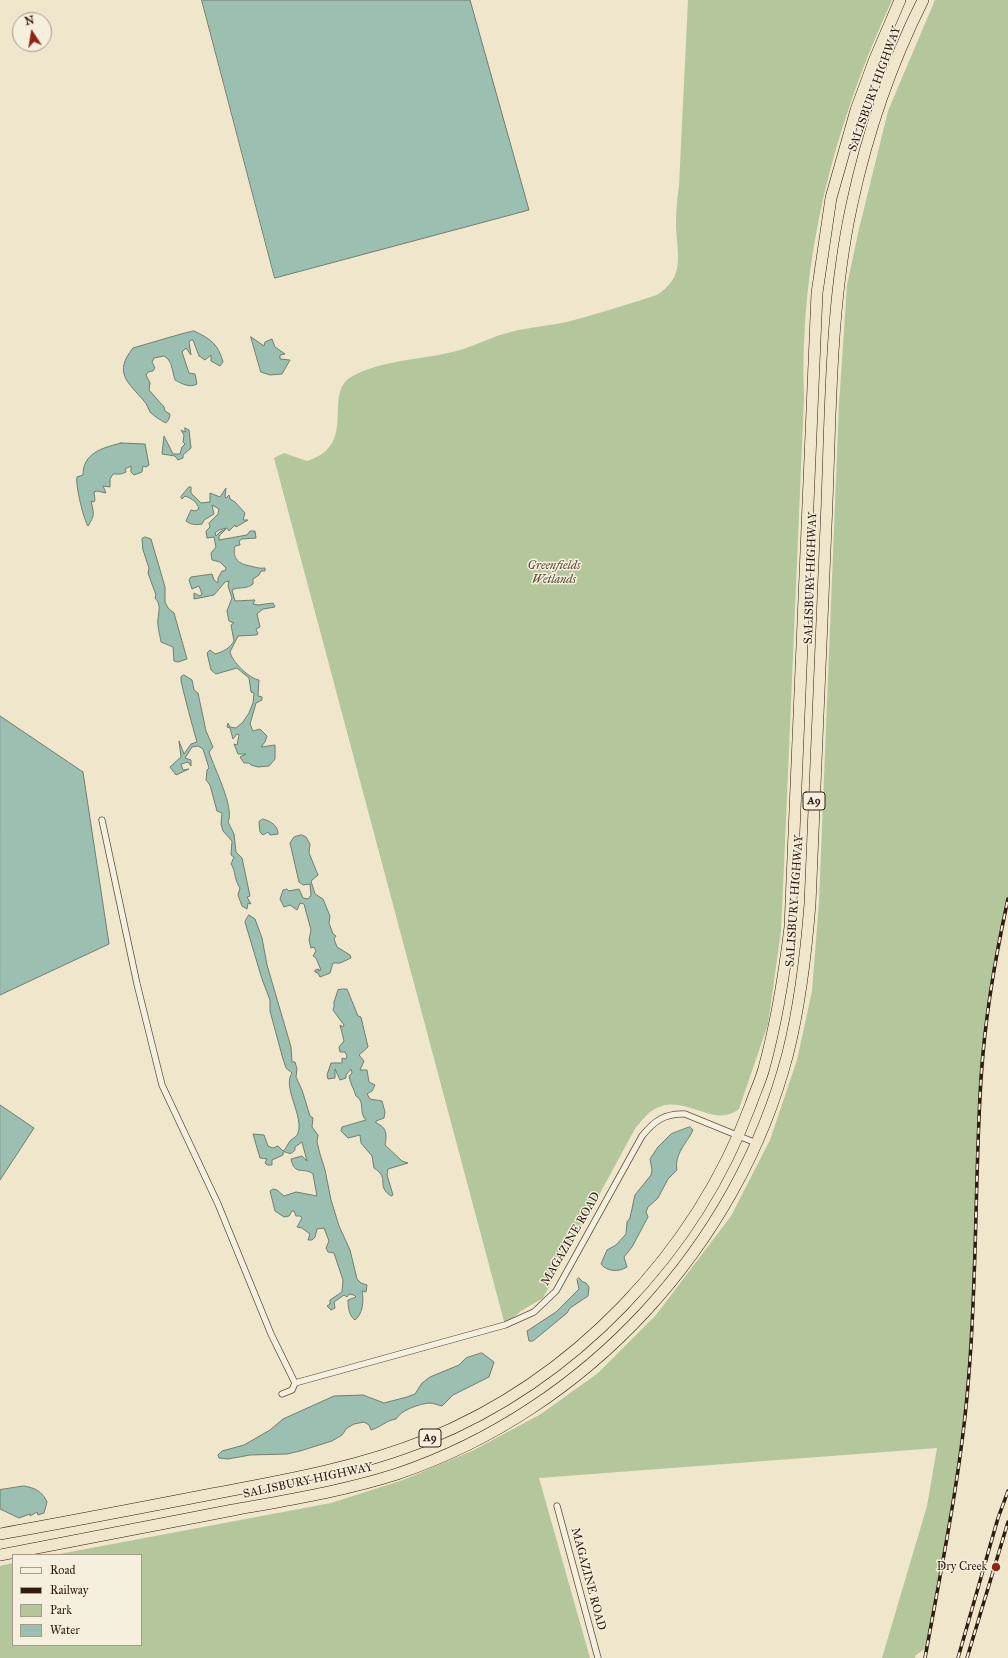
<!DOCTYPE html>
<style>
body{margin:0}
#map{position:relative;width:1008px;height:1658px;overflow:hidden;background:#efe6cb;font-family:"IM FELL Great Primer",serif}
canvas{display:block}
.legend{position:absolute;left:12px;top:1554px;width:130px;height:92px;box-sizing:border-box;background:#f5efdd;border:1px solid #a69b89;margin:0;padding:5px 7px;list-style:none;font-size:12px;color:#301c0c}
.legend li{display:flex;align-items:center;gap:8px;height:20px}
.legend b{width:20px;border:1px solid #a69b89}
.north{position:absolute;left:12px;top:12px;width:40px;height:40px;box-sizing:border-box;background:#f5efdd;border:1px solid #a69b89;border-radius:50%;rotate:348deg;font-size:11px;font-weight:700;line-height:16px;text-align:center;color:#301c0c}
.north::after{content:'';display:block;margin:auto;width:14px;height:18px;background:#8f2418;clip-path:polygon(50% 0,100% 100%,50% 72%,0 100%)}
</style>
<div id="map">
<canvas width="1008" height="1658"></canvas>
<ul class="legend">
<li><b style="height:5px;background:#f5efdd"></b>Road</li>
<li><b style="height:5px;background:#301c0c"></b>Railway</li>
<li><b style="height:11px;background:#b4c69c"></b>Park</li>
<li><b style="height:11px;background:#9bc0b1"></b>Water</li>
</ul>
<div class="north">N</div>
</div>
<script>
const ctx = document.querySelector('canvas').getContext('2d');
ctx.lineJoin = 'round';
function fillPath(path, color) {
  ctx.fillStyle = color;
  ctx.fill(path, 'evenodd');
}
function strokePath(path, color, width, dash) {
  ctx.strokeStyle = color;
  ctx.lineWidth = width;
  ctx.lineCap = dash ? 'butt' : 'round';
  ctx.setLineDash(dash || []);
  ctx.stroke(path);
}
function write(font, color, halo, rows, align = 'center') {
  ctx.font = font + ' "IM FELL Great Primer",serif';
  ctx.lineWidth = 3;
  ctx.setLineDash([]);
  ctx.textBaseline = 'middle';
  ctx.strokeStyle = halo;
  ctx.fillStyle = color;
  for (const [text, x, y, turn = 0] of rows) {
    ctx.save();
    ctx.translate(x, y);
    ctx.rotate((+turn || 0) * Math.PI / 180);
    ctx.textAlign = isNaN(turn) ? turn : align;
    if (halo) ctx.strokeText(text, 0, 0);
    ctx.fillText(text, 0, 0);
    ctx.restore();
  }
}
fillPath(new Path2D(`
 M688 0H892C834 126 799 258 804 398L784 866 781 931 768 1024 739 1109C712 1131 681 1087 649 1113 644 1117 641 1122 636 1127L543 1298 521 1311 505 1325 274 458 284 453 307 461C359 445 322 395 351 377 382 359 426 360 460 350 477 345 493 336 511 332 529 327 549 326 567 322 597 314 628 304 657 295 686 276 677 255 676 226 676 212 677 199 679 186Z
 M935 0H1008V908L988 1009 978 1155 969 1371 952 1507 927 1647 916 1655 915 1658H882L927 1506 937 1448 539 1478 590 1658H0V1566L13 1563V1645H141V1555H54L331 1503 403 1480 472 1451 541 1414 598 1373 656 1315 731 1216 770 1140 797 1060 812 991 819 902 839 405 847 285 859 229 888 111Z`), '#b4c69c');
const water = new Path2D(`
 M202 0H470L529 210 275 278Z
 M194 331C211 339 218 344 223 362L220 366 211 361V355L205 360 199 356 193 340H191L189 342 191 355 186 348 182 352 189 373 195 374 197 384C190 388 182 384 175 380L171 364 168 359 164 356 154 358 152 362 155 368 153 371 148 372 146 375 150 383 149 390 164 407 165 411 170 414 169 419 166 423C160 420 154 416 150 412 148 408 147 404 144 401 128 382 113 373 133 348L181 334Z
 M251 337 264 346 265 342 272 339 275 347 285 354 280 355V359L290 360 282 374 270 375 261 372Z
 M185 428 189 430 191 448 183 455V458L178 460 175 456 162 454 164 436 173 454H180L182 447 185 444 183 442 184 435 181 430 185 432Z
 M121 443 145 444 149 465 146 467 143 466 142 472 134 475 131 472V466L125 469 126 472 121 474H113L110 479V487L103 486 106 493 97 491 94 492 95 500 94 502 91 501C94 514 95 515 88 526 84 521 75 484 77 477L83 475C83 453 102 448 121 443Z
 M189 487H191V493L201 503 210 502V493L220 497 226 488 225 497 226 498 229 495 230 499 235 502 245 513 243 520H248L236 527 235 525 229 531 227 528 219 530 215 533 216 536 220 532 226 529 219 536V540L247 535 250 531H255L256 538 242 539 239 541 240 545 235 546C232 559 239 564 250 566 256 567 259 569 265 568V571H261L259 575 253 579V584C247 589 241 587 234 589L232 590 235 601 255 600 253 604 258 605 273 603 275 607 263 609 257 614 260 627 256 629 258 634 256 635 238 636 230 652C232 662 250 679 259 680L258 696 262 697V700L256 703 250 724 253 731 260 729 267 736 265 742 261 747 275 745V759L269 766 258 767 251 765 249 763H244L240 757 246 754H238L234 744 237 745 239 735 237 734 233 739 230 728 227 727 228 723 230 727 236 728 243 722 249 713 253 703 254 693 251 692 249 678 237 668 216 674 211 670 207 653 210 650 215 654C223 652 230 648 234 641L231 625 234 623 229 621 227 611 232 598 228 586 229 581 225 582 214 595 194 599V593L200 596 202 594 199 586 192 589 189 580 191 577 212 574 214 580 218 583V578L222 571H225L226 568 220 562 212 560 211 553 216 547 214 537 207 538 206 531 210 527 209 523 218 514 219 509 212 505 214 514 204 520 202 524C196 525 191 525 186 521L191 510 195 511 199 509C197 502 191 498 185 496L182 499 181 497Z
 M145 537 151 539 165 587V602L168 608 174 613 187 659 178 662 174 661 173 647 161 642C160 635 157 626 158 619 159 611 161 604 155 598L156 595 148 573 149 568 143 550 142 539Z
 M184 675 192 680 194 690 198 693 206 731 213 747 209 752C214 768 235 808 228 822L234 834 236 852 242 858 250 896 247 897 251 904 248 903 247 909 242 906 238 895 240 888C234 880 236 871 231 864L234 857 231 855 232 841 223 831 221 824 222 813 217 811 210 785 206 780 207 770 209 768 203 749 198 746 192 747 185 758 191 760V766L188 762 181 764 183 770 189 769 176 775 170 767 181 757 179 741 184 754 191 744 197 742C191 721 186 702 181 681V677Z
 M0 716 83 772 109 944 0 995Z
 M263 819C270 821 278 825 278 834L270 835 268 832 263 835 260 832 259 822Z
 M302 835 306 837 310 844 309 853 318 875 311 881 315 894 323 899 330 916 329 923 333 934 336 936 334 939 337 947 350 955 351 958 340 963H333L330 973 320 977 318 973 315 972V970L319 969 318 971 321 970 316 958 313 956 316 951 314 947 311 948 309 940 311 930 304 904 300 903 297 910 290 905 284 907 280 899 283 890 287 889 289 891 299 889 303 898 308 899 311 895 310 884 303 885 299 882 290 843 294 837Z
 M249 915 255 919 262 938 267 965 291 1047 292 1062H295L297 1069 296 1077 302 1090 310 1116 313 1118 312 1127 318 1135 317 1142 320 1154 325 1170 331 1200 339 1226 350 1250 357 1279 361 1283 367 1285 366 1292 362 1291C364 1300 363 1314 355 1320 349 1316 348 1307 348 1300L356 1297 354 1295 349 1294 347 1297 344 1295 334 1302 335 1308 331 1310 327 1306 330 1304V1300L342 1292 343 1280 334 1253 328 1252 326 1248 329 1241 324 1228 317 1229 315 1237 312 1240H308L310 1234 302 1228 297 1227 302 1218 300 1216H296L294 1211H292L289 1216 284 1217 275 1211 270 1191 273 1189 277 1190 284 1196 296 1192 317 1196 313 1174C303 1166 295 1177 291 1159L302 1156 307 1161 302 1142 295 1147V1150C289 1157 288 1151 283 1152V1155L272 1160V1165H267L265 1163 267 1159 260 1158 253 1134 264 1135 268 1146 273 1148 278 1146 283 1151C286 1149 287 1145 290 1141 293 1138 297 1137 298 1133 304 1116 282 1087 292 1073L286 1068 283 1059 270 1011V1000L262 979 245 922Z
 M343 989H347L358 1016 361 1017 368 1047 359 1055 364 1061 360 1070H367L369 1082 375 1085 372 1091 367 1094 370 1099 382 1101 385 1112 384 1118 376 1121V1123C387 1127 387 1135 385 1145L402 1161 408 1163 388 1169 387 1175 393 1195 391 1196C375 1185 391 1179 374 1168L372 1156 361 1143 360 1135 348 1138 341 1131 342 1127 366 1120C358 1112 366 1102 356 1096 354 1089 350 1083 349 1076L352 1073 351 1069 346 1075V1078L340 1080 335 1069V1078L328 1079 327 1075 331 1063H342V1058L346 1059 347 1056 345 1052H340L339 1047 344 1041 340 1025 343 1027 344 1025 333 1010 334 1007V1002L338 990Z
 M0 1105 34 1128 0 1180Z
 M690 1127 693 1130C687 1143 674 1154 677 1170L668 1179 658 1198 648 1207 646 1212 648 1217 632 1247 624 1257 627 1267C619 1272 607 1272 601 1264L607 1250 616 1245 626 1234 627 1222 630 1218 635 1195 651 1175 652 1170 650 1159 658 1147 671 1134Z
 M579 1278 583 1282 586 1283 589 1287 588 1296 570 1308 567 1313 533 1341H529L527 1331 556 1312 579 1289 577 1280Z
 M482 1353 494 1362 489 1377 453 1395 442 1406C438 1405 433 1403 429 1403 419 1404 401 1410 396 1419 387 1420 381 1427 371 1430L369 1425 364 1422 354 1424 347 1428 342 1435 332 1441 300 1451 287 1454 250 1455 228 1459 219 1458 218 1455 222 1451 244 1445 270 1430 283 1419 334 1396 363 1395 384 1403 407 1397 415 1394 422 1383 430 1377 459 1365 466 1358Z
 M24 1486C35 1488 42 1491 47 1502L44 1513 38 1515 37 1512 30 1516V1514L19 1518 0 1509V1490Z`);
fillPath(water, '#9bc0b1');
strokePath(water, '#707e6f', 1);
const minor = new Path2D(`
 M102 820 137 984 162 1085 218 1204 271 1334 295 1383
 M282 1394 292 1390 295 1383 505 1325 534 1312 556 1291 642 1136C654 1121 665 1113 685 1114L756 1143
 M557 1506 598 1658`);
const motorway = new Path2D(`
 M0 1534C73 1521 145 1507 217 1493 287 1480 359 1467 426 1440 574 1380 695 1254 751 1104 755 1092 761 1080 764 1068 777 1021 784 976 790 927L817 293 831 198 856 110 874 61 900 0
 M0 1555C78 1540 156 1525 233 1510 288 1500 344 1491 397 1474 587 1410 738 1246 788 1053 800 1005 806 954 810 904 815 778 821 652 826 526 831 419 829 309 852 204 867 134 891 64 923 0`);
strokePath(minor, '#604e3c', 7);
strokePath(motorway, '#301c0c', 12);
strokePath(minor, '#f5efdd', 5.5);
strokePath(motorway, '#efe6cb', 11);
const rail = new Path2D(`
 M925 1658C942 1564 962 1469 969 1373 977 1275 975 1176 981 1078 985 1018 995 958 1008 899
 M958 1658 998 1518 1008 1491
 M967 1658 1008 1522`);
strokePath(rail, '#301c0c', 3.5);
strokePath(rail, '#f5efdd', 2, [6]);
for (const [x, y, r, color] of [
 [996,1567,5,"#8f2418"]
]) {
  const dot = new Path2D();
  dot.arc(x, y, r, 0, 2 * Math.PI);
  ctx.fillStyle = color;
  ctx.fill(dot);
  strokePath(dot, '#f5efdd', 1.5);
}
for (const [x, y, w] of [
 [814,801,22],
 [430,1438,22]
]) {
  const box = new Path2D();
  box.roundRect(x - w / 2, y - 9, w, 18, 3);
  ctx.fillStyle = '#f5efdd';
  ctx.fill(box);
  strokePath(box, '#301c0c', 1);
}
write('bold 11px', '#301c0c', null, [
 ["A9",814,801],
 ["A9",430,1438]
]);
write('12px', '#301c0c', '#f5efdd', [
 ["SALISBURY HIGHWAY",875,89,-70],
 ["SALISBURY HIGHWAY",811,578,-88],
 ["SALISBURY HIGHWAY",795,901,-86],
 ["MAGAZINE ROAD",571,1239,-60],
 ["SALISBURY HIGHWAY",308,1481,-12],
 ["MAGAZINE ROAD",588,1579,75]
]);
write('italic 12px', '#584f37', '#f5efdd', [
 ["Greenfields",554,566],
 ["Wetlands",554,580]
]);
write('12px', '#301c0c', '#f5efdd', [
 ["Dry Creek",987,1567]
], 'right');
</script>
